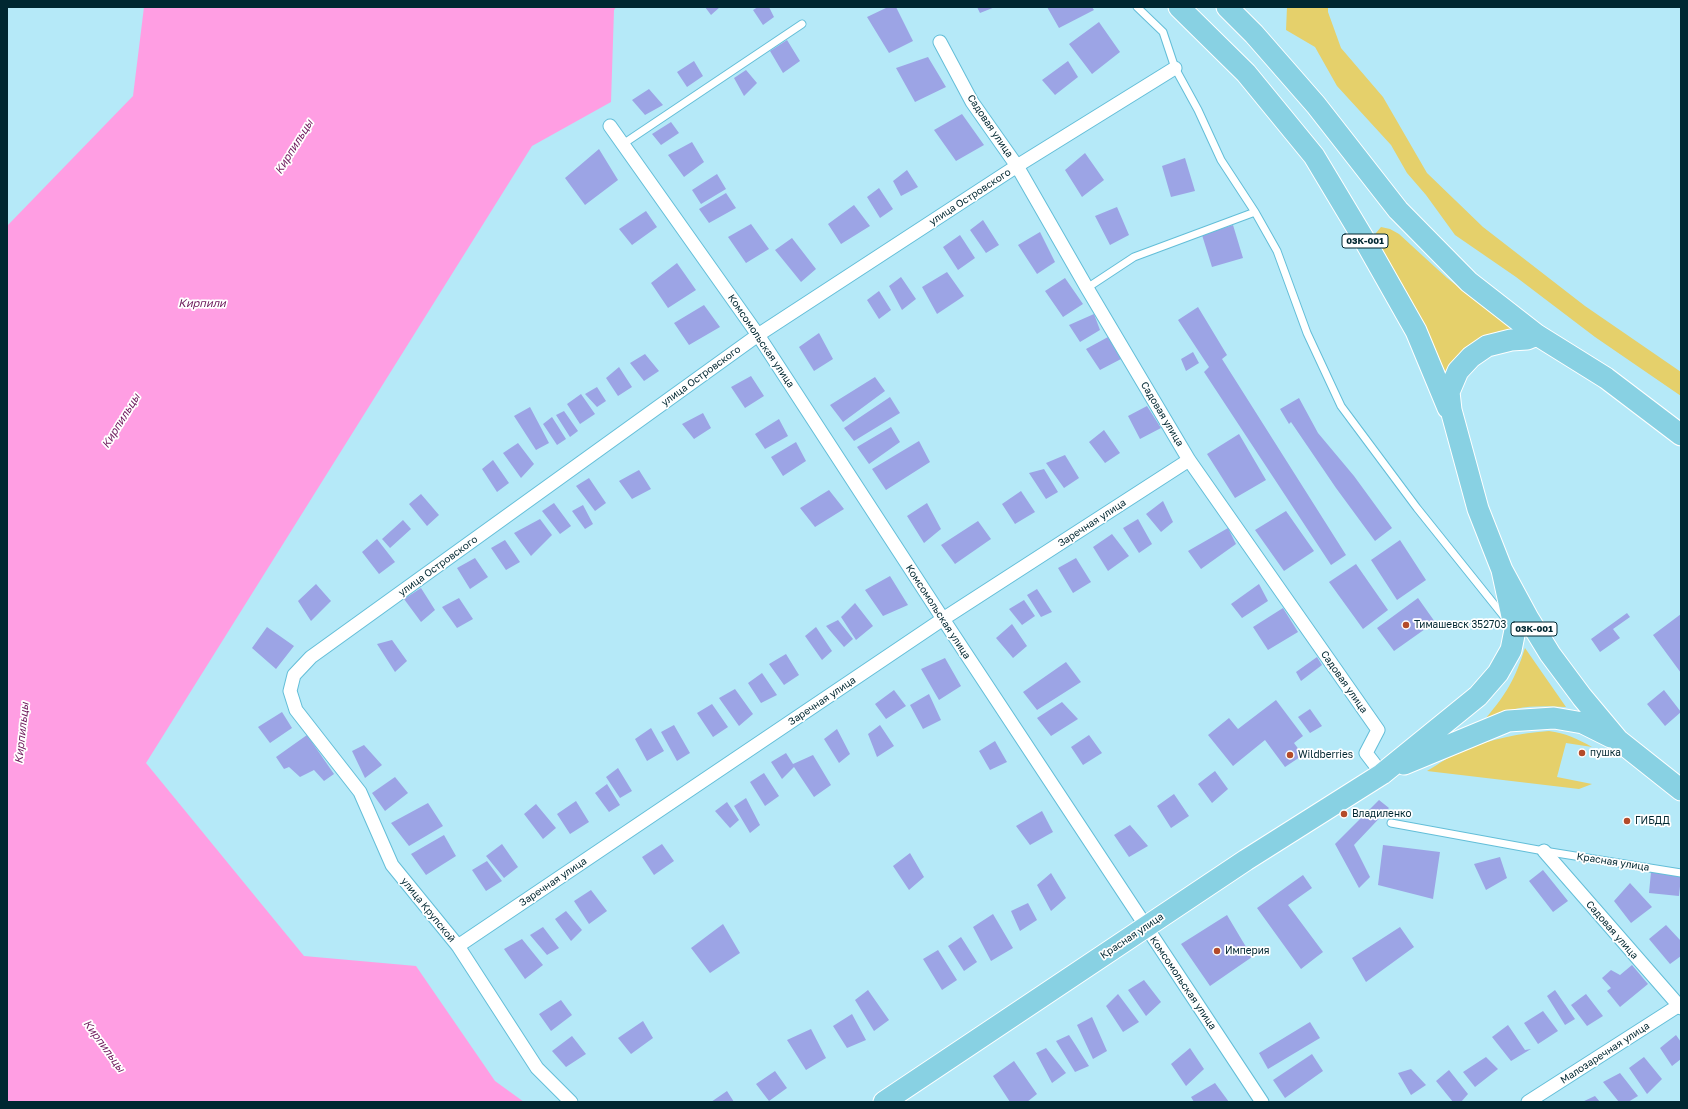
<!DOCTYPE html>
<meta charset="utf-8">
<style>
body{margin:0}
#map{position:relative;width:1688px;height:1109px;overflow:hidden;background:#b5e9f8;font-family:"Golos Text",sans-serif}
canvas{display:block}
.frame{position:absolute;inset:0;border:8px solid #002731;pointer-events:none}
</style>
<div id="map">
<canvas width="1688" height="1109"></canvas>
<div class="frame"></div>
</div>
<script>
const ctx = document.querySelector('canvas').getContext('2d');
ctx.lineJoin = 'round';
function fillPath(path, color) {
  ctx.fillStyle = color;
  ctx.fill(path, 'evenodd');
}
function strokePath(path, color, width, dash) {
  ctx.strokeStyle = color;
  ctx.lineWidth = width;
  ctx.lineCap = dash ? 'butt' : 'round';
  ctx.setLineDash(dash || []);
  ctx.stroke(path);
}
function write(font, color, halo, rows, align = 'center') {
  ctx.font = font + ' "Golos Text",sans-serif';
  ctx.lineWidth = 3.5;
  ctx.setLineDash([]);
  ctx.textBaseline = 'middle';
  ctx.strokeStyle = halo;
  ctx.fillStyle = color;
  for (const [text, x, y, turn = 0] of rows) {
    ctx.save();
    ctx.translate(x, y);
    ctx.rotate((+turn || 0) * Math.PI / 180);
    ctx.textAlign = isNaN(turn) ? turn : align;
    if (halo) ctx.strokeText(text, 0, 0);
    ctx.fillText(text, 0, 0);
    ctx.restore();
  }
}
fillPath(new Path2D(`
 M1287 7H1328V12L1341 48 1383 97 1427 173 1483 227 1585 306 1681 372V396L1595 337 1516 277 1455 235 1426 195 1407 173 1391 145 1337 86 1315 47 1286 30Z
 M1381 227 1390 229 1399 234 1447 278 1513 330 1499 331 1489 336 1449 379 1414 309 1373 238 1376 233Z
 M1525 648 1566 707C1533 705 1517 706 1486 718 1507 693 1515 679 1525 648Z
 M1549 731C1565 733 1578 739 1592 747L1566 743 1557 777 1592 784 1579 789 1427 771C1439 764 1451 755 1464 750 1491 739 1520 733 1549 731Z`), '#e5d06b');
fillPath(new Path2D(`
 M144 7H616L614 10 611 102 532 146 146 763 304 956 416 966 495 1081 524 1102H7V226L133 96Z`), '#ff9ee3');
fillPath(new Path2D(`
 M705 7H720L711 15Z
 M758 7H769L774 17 763 25 753 10Z
 M888 7H896L913 41 889 53 867 17Z
 M977 7H995L980 13Z
 M1047 7H1092L1094 10 1059 28Z
 M1099 22 1120 52 1092 74 1069 44Z
 M787 40 800 61 783 73 770 51Z
 M928 57 946 87 915 102 896 68Z
 M694 61 703 76 687 87 677 72Z
 M1068 61 1078 77 1055 95 1042 80Z
 M746 70 757 83 744 96 734 78Z
 M649 89 663 105 645 115 632 100Z
 M962 114 984 145 956 161 934 130Z
 M671 122 679 133 661 145 652 134Z
 M692 142 704 162 684 177 668 155Z
 M599 149 618 180 585 205 565 178Z
 M1085 153 1104 180 1082 197 1065 170Z
 M1185 158 1195 191 1171 197 1162 166Z
 M907 170 918 187 901 196 893 181Z
 M717 174 726 189 701 204 692 190Z
 M879 188 893 209 880 218 867 197Z
 M726 193 736 208 709 223 699 209Z
 M854 205 870 226 841 244 828 224Z
 M1117 207 1129 235 1110 245 1095 216Z
 M646 211 657 227 632 245 619 229Z
 M983 220 999 245 986 253 970 230Z
 M751 224 769 249 746 263 728 237Z
 M1233 225 1243 258 1212 267 1202 235Z
 M1040 232 1055 262 1037 274 1018 245Z
 M960 235 975 258 958 270 943 247Z
 M792 238 816 269 801 282 775 250Z
 M677 263 696 290 668 308 651 283Z
 M947 272 964 296 937 314 922 287Z
 M901 277 916 299 902 310 889 286Z
 M1065 278 1083 304 1063 317 1045 291Z
 M879 291 891 310 879 319 867 300Z
 M704 305 720 327 689 345 674 323Z
 M1198 307 1227 355 1222 359 1346 555 1331 565 1204 372 1209 367 1178 320Z
 M1094 314 1100 330 1080 342 1069 325Z
 M819 333 833 359 814 371 799 347Z
 M1108 337 1121 359 1100 370 1086 349Z
 M1193 352 1199 363 1186 371 1181 359Z
 M645 354 659 371 644 381 630 363Z
 M619 367 632 387 618 396 606 378Z
 M751 376 764 396 745 408 731 387Z
 M875 377 885 391 843 422 830 405Z
 M597 387 606 401 597 407 585 394Z
 M581 394 595 414 580 424 567 404Z
 M890 397 900 413 854 441 844 428Z
 M1299 398 1318 433 1354 476 1392 528 1375 541 1336 488 1291 422 1289 424 1280 409Z
 M1147 406 1161 428 1140 439 1128 416Z
 M530 407 549 443 536 450 514 416Z
 M564 411 578 431 570 437 556 415Z
 M703 413 711 428 694 439 682 424Z
 M552 417 566 439 557 445 543 424Z
 M779 419 788 436 765 449 755 434Z
 M891 427 900 442 869 464 857 447Z
 M1104 430 1120 453 1105 463 1089 442Z
 M1239 434 1266 480 1235 498 1207 454Z
 M919 441 930 462 886 490 872 469Z
 M796 442 806 461 783 476 771 457Z
 M518 443 534 464 521 478 503 453Z
 M1065 455 1079 478 1064 488 1046 463Z
 M493 460 509 483 497 492 482 469Z
 M1044 469 1058 492 1046 499 1029 473Z
 M639 470 651 489 632 499 619 481Z
 M589 478 606 503 595 511 576 486Z
 M829 490 844 509 815 527 800 508Z
 M1021 491 1035 512 1015 524 1002 504Z
 M421 494 439 515 427 526 409 504Z
 M1163 501 1173 522 1161 532 1146 514Z
 M554 503 571 526 560 534 542 511Z
 M927 503 941 529 924 543 907 516Z
 M583 505 593 524 585 529 572 511Z
 M1286 511 1314 551 1284 571 1255 530Z
 M540 519 552 535 531 556 514 533Z
 M1138 519 1152 544 1139 553 1123 528Z
 M403 520 411 529 390 548 382 539Z
 M978 521 991 539 955 564 941 545Z
 M1228 528 1236 544 1201 569 1188 551Z
 M1112 534 1129 556 1108 571 1093 547Z
 M377 539 395 562 379 574 362 552Z
 M505 540 520 562 506 570 491 548Z
 M1400 540 1426 580 1397 600 1371 560Z
 M475 558 488 577 470 589 457 568Z
 M1076 558 1091 582 1073 593 1058 568Z
 M1356 564 1388 610 1363 629 1329 582Z
 M890 576 908 605 883 616 865 590Z
 M316 584 331 601 311 621 298 601Z
 M1259 584 1268 601 1242 618 1231 604Z
 M421 588 435 610 421 622 404 599Z
 M1037 589 1052 612 1041 617 1027 595Z
 M459 598 473 619 457 628 442 607Z
 M1418 598 1435 622 1394 651 1377 628Z
 M1024 600 1035 616 1022 625 1009 609Z
 M855 603 873 626 856 640 841 617Z
 M1283 608 1298 632 1268 650 1253 627Z
 M1627 613 1630 617 1613 629 1620 638 1600 652 1591 639Z
 M1681 614V673L1653 635Z
 M838 620 853 639 844 647 826 626Z
 M1012 624 1027 646 1013 658 996 638Z
 M267 627 294 646 276 669 252 648Z
 M816 627 832 651 822 660 805 636Z
 M392 640 407 661 395 672 377 644Z
 M786 654 799 675 784 685 769 664Z
 M1317 657 1322 665 1301 681 1296 672Z
 M945 658 961 686 939 700 921 669Z
 M1066 662 1081 682 1037 710 1023 692Z
 M762 673 777 695 761 703 748 683Z
 M735 689 753 714 739 726 719 698Z
 M894 690 906 706 886 719 875 704Z
 M1664 690 1681 712 1665 726 1647 704Z
 M929 694 941 720 923 729 910 705Z
 M1276 700 1303 736 1294 743 1303 755 1285 767 1265 740 1233 766 1208 735 1229 718 1238 729Z
 M1062 702 1078 719 1051 736 1037 718Z
 M712 704 728 727 713 737 697 713Z
 M1310 709 1322 726 1310 733 1298 717Z
 M282 712 292 728 270 743 258 727Z
 M674 725 690 753 677 761 661 732Z
 M880 725 894 746 877 757 868 734Z
 M651 728 664 751 647 761 635 739Z
 M837 729 850 754 839 763 824 739Z
 M307 735 334 774 324 781 314 770 300 777 289 767 284 769 276 757Z
 M1089 735 1102 753 1083 765 1071 747Z
 M995 741 1007 762 990 770 979 751Z
 M364 745 382 765 365 778 352 751Z
 M786 753 793 764 813 755 831 785 814 797 794 767 782 779 771 762Z
 M618 768 632 791 620 798 606 777Z
 M1215 771 1228 789 1212 803 1198 784Z
 M764 773 779 796 765 806 750 782Z
 M395 777 408 793 385 811 372 793Z
 M607 784 620 805 609 812 595 793Z
 M1174 794 1189 816 1171 828 1157 806Z
 M746 798 760 825 750 833 734 806Z
 M1379 800 1389 808 1354 845 1370 877 1359 888 1335 844Z
 M576 801 589 822 570 834 557 814Z
 M727 802 739 820 730 828 715 811Z
 M428 803 443 826 409 846 391 823Z
 M536 804 556 828 543 839 524 814Z
 M1042 811 1053 832 1030 845 1016 826Z
 M1130 825 1148 846 1129 857 1114 835Z
 M444 835 456 856 426 875 411 854Z
 M502 844 518 867 504 878 486 856Z
 M662 844 674 861 654 875 642 857Z
 M1383 845 1440 852 1433 899 1378 885Z
 M910 853 924 877 909 890 893 866Z
 M1500 857 1507 878 1486 890 1474 864Z
 M487 861 502 881 486 891 472 870Z
 M1543 870 1568 901 1553 912 1529 881Z
 M1651 872 1681 877 1679 896 1649 893Z
 M1051 873 1066 898 1051 911 1037 885Z
 M1303 875 1312 888 1288 905 1323 952 1301 969 1257 908Z
 M1630 883 1652 907 1631 923 1614 901Z
 M591 890 607 911 589 924 574 901Z
 M1028 903 1037 920 1020 931 1011 911Z
 M566 911 582 930 571 941 555 919Z
 M993 914 1013 948 991 961 973 927Z
 M1227 915 1252 957 1210 986 1181 944Z
 M723 924 740 953 710 973 691 948Z
 M1666 925 1681 941V956L1670 964 1649 939Z
 M543 927 559 948 547 955 530 935Z
 M1400 927 1414 947 1366 982 1352 958Z
 M961 937 977 962 964 971 948 946Z
 M522 939 543 965 525 979 504 949Z
 M938 950 957 980 942 990 923 959Z
 M1632 965 1648 984 1620 1007 1607 991 1611 988 1602 978 1611 970 1620 975Z
 M1144 980 1161 1002 1146 1016 1128 990Z
 M868 990 889 1020 874 1031 855 1000Z
 M1555 990 1575 1019 1565 1025 1547 996Z
 M1118 994 1139 1022 1123 1032 1106 1006Z
 M1586 994 1603 1016 1587 1026 1571 1005Z
 M561 1000 572 1015 551 1031 539 1014Z
 M1543 1011 1558 1031 1538 1044 1524 1023Z
 M852 1014 866 1040 847 1048 833 1026Z
 M1092 1017 1107 1051 1093 1059 1077 1025Z
 M643 1021 653 1038 631 1054 618 1038Z
 M1310 1022 1320 1038 1268 1069 1259 1053Z
 M1508 1025 1525 1050 1531 1049 1511 1061 1492 1037Z
 M811 1029 826 1058 806 1070 787 1040Z
 M1069 1035 1089 1066 1075 1072 1056 1041Z
 M1676 1035 1681 1042V1059L1672 1066 1660 1048Z
 M572 1036 586 1054 566 1067 552 1051Z
 M1046 1048 1066 1073 1052 1083 1036 1053Z
 M1190 1048 1204 1069 1186 1086 1171 1064Z
 M1312 1054 1323 1071 1285 1098 1273 1080Z
 M1486 1057 1498 1069 1475 1087 1463 1072Z
 M1644 1057 1662 1079 1647 1094 1629 1068Z
 M1014 1061 1037 1094 1027 1102H1010L993 1076Z
 M1411 1069 1426 1085 1411 1095 1398 1073Z
 M1449 1070 1468 1094 1461 1102H1453L1436 1081Z
 M775 1071 787 1088 769 1101 756 1084Z
 M1620 1073 1638 1096 1628 1102H1619L1603 1082Z
 M1215 1083 1229 1102H1194L1191 1097Z
 M727 1091 734 1102H711Z
 M1595 1096 1600 1102H1582Z`), '#9ca4e5');
const service = new Path2D(`
 M1137 7 1163 32 1175 68 1198 110 1221 160 1255 212 1277 251 1307 333 1341 406 1417 508 1506 619
 M623 144 802 24
 M1087 288 1134 257 1255 212
 M1391 823 1544 851 1681 873`);
const minor = new Path2D(`
 M940 42 972 102 1017 166 1087 288 1189 460 1378 730 1366 753 1382 774
 M610 126 758 335 943 619 1262 1102
 M1544 851 1681 1008
 M458 946 943 619 1189 460
 M571 1102 537 1068 458 946 392 865 360 792 296 710 290 691 294 675 311 657 758 335 1017 166 1175 68
 M1528 1102 1681 1004`);
const primary = new Path2D(`
 M1179 7 1246 73 1314 156 1365 241 1416 331 1448 408
 M1227 7 1254 34 1316 105 1398 210 1469 282 1537 335 1606 378 1681 435
 M1537 335 1527 339 1511 340 1487 346 1471 357 1458 371 1449 392 1451 410 1478 509 1502 570 1528 618 1550 654 1582 697 1618 740 1681 790
 M1404 764 1508 721 1554 718 1583 723 1611 737
 M884 1102 1246 860 1382 774 1478 696 1498 673 1511 650 1515 630 1502 570`);
strokePath(service, '#63bed8', 9);
strokePath(minor, '#63bed8', 15);
strokePath(primary, '#fff', 23);
strokePath(service, '#fff', 7);
strokePath(minor, '#fff', 13);
strokePath(primary, '#88d1e3', 21);
for (const [x, y, r, color] of [
 [1406,625,4,"#b44b2a"],
 [1582,753,4,"#b44b2a"],
 [1290,755,4,"#b44b2a"],
 [1344,814,4,"#b44b2a"],
 [1627,821,4,"#b44b2a"],
 [1217,951,4,"#b44b2a"]
]) {
  const dot = new Path2D();
  dot.arc(x, y, r, 0, 2 * Math.PI);
  ctx.fillStyle = color;
  ctx.fill(dot);
  strokePath(dot, '#fff', 1.5);
}
for (const [x, y, w] of [
 [1365,241,46],
 [1534,629,46]
]) {
  const box = new Path2D();
  box.roundRect(x - w / 2, y - 7, w, 14, 3);
  ctx.fillStyle = '#fff';
  ctx.fill(box);
  strokePath(box, '#002731', 1);
}
write('bold 9px', '#002731', null, [
 ["03К-001",1365,241],
 ["03К-001",1534,629]
]);
write('10px', '#002731', '#fff', [
 ["Садовая улица",990,126,56],
 ["улица Островского",970,197,-33],
 ["Комсомольская улица",761,341,56],
 ["улица Островского",701,376,-36],
 ["Садовая улица",1162,414,59],
 ["Заречная улица",1092,523,-33],
 ["улица Островского",438,566,-36],
 ["Комсомольская улица",938,612,57],
 ["Садовая улица",1344,682,55],
 ["Заречная улица",822,701,-34],
 ["Красная улица",1613,862,9],
 ["Заречная улица",553,882,-34],
 ["улица Крупской",428,910,51],
 ["Садовая улица",1612,930,49],
 ["Красная улица",1132,936,-34],
 ["Комсомольская улица",1183,983,56],
 ["Малозаречная улица",1605,1053,-33]
]);
write('10px', '#002731', '#fff', [
 ["Тимашевск 352703",1414,625],
 ["пушка",1590,753],
 ["Wildberries",1298,755],
 ["Владиленко",1352,814],
 ["ГИБДД",1635,821],
 ["Империя",1225,951]
], 'left');
write('italic 11px', '#6d195b', '#fff', [
 ["Кирпильцы",294,147,-58],
 ["Кирпили",202,304],
 ["Кирпильцы",121,421,-58],
 ["Кирпильцы",22,733,-84],
 ["Кирпильцы",104,1046,54]
]);
</script>
